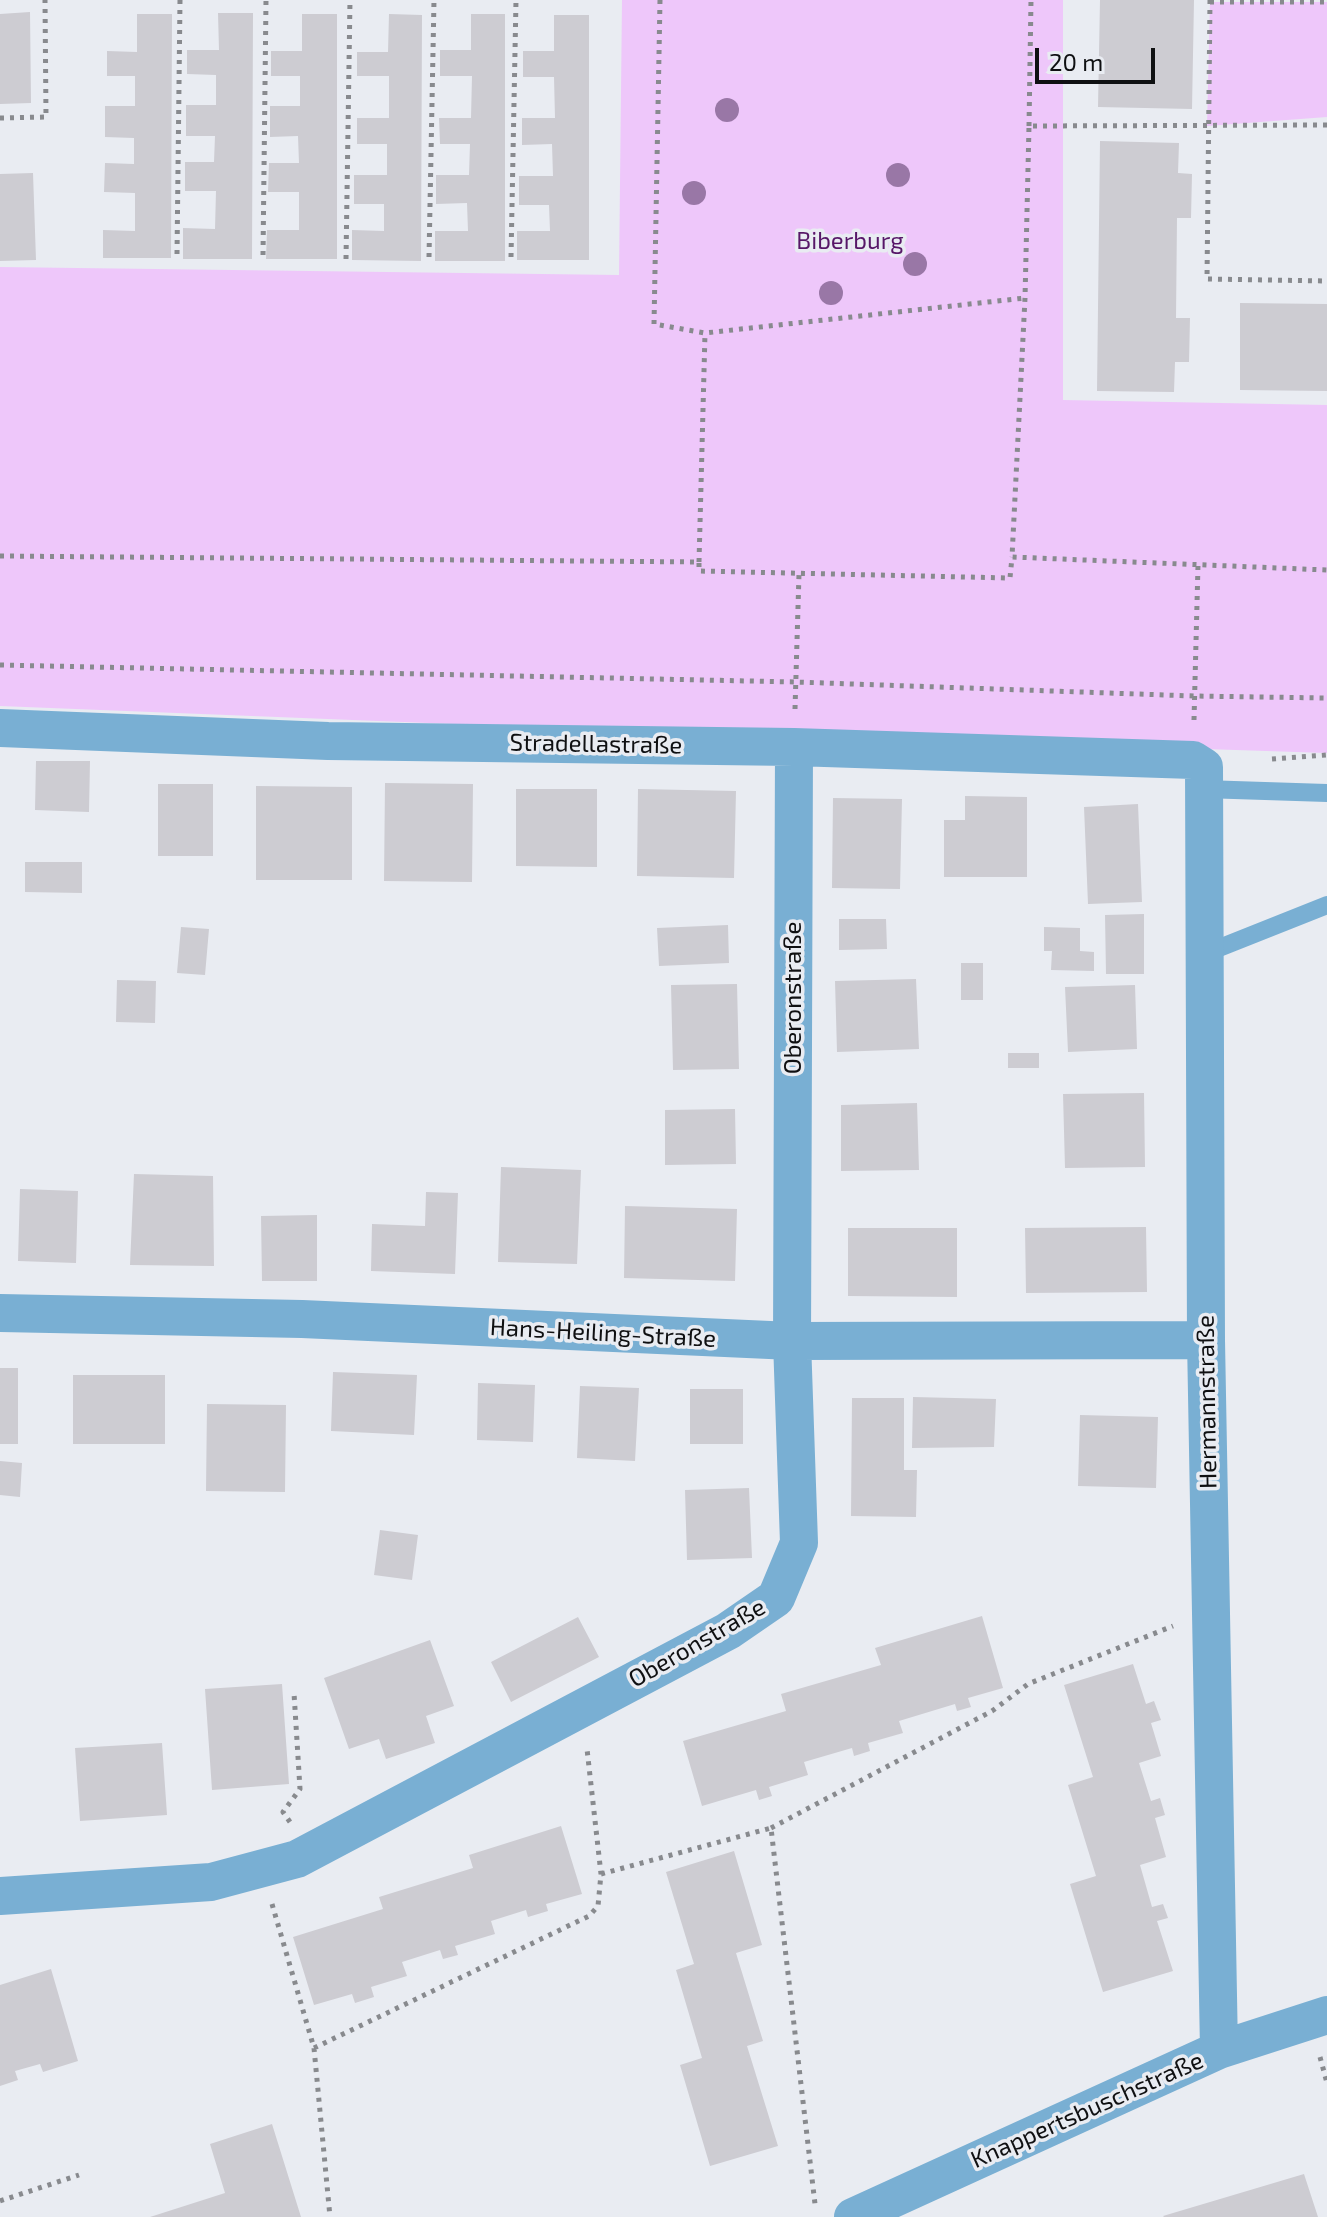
<!DOCTYPE html>
<meta charset="utf-8">
<style>
body{margin:0}
#map{position:relative;width:1327px;height:2217px;overflow:hidden;background:#e9ecf2;font-family:"Exo 2",sans-serif}
canvas{display:block}
.scale{position:absolute;left:1035px;top:48px;width:120px;height:36px;box-sizing:border-box;border:4px solid #0f1012;border-top:0;padding-left:10px;font-size:24px;line-height:28px;white-space:nowrap;color:#0f1012;-webkit-text-stroke:6px #e9ecf2;paint-order:stroke}
</style>
<div id="map">
<canvas width="1327" height="2217"></canvas>
<div class="scale">20 m</div>
</div>
<script>
const ctx = document.querySelector('canvas').getContext('2d');
ctx.lineJoin = 'round';
function fillPath(path, color) {
  ctx.fillStyle = color;
  ctx.fill(path, 'evenodd');
}
function strokePath(path, color, width, dash) {
  ctx.strokeStyle = color;
  ctx.lineWidth = width;
  ctx.lineCap = dash ? 'butt' : 'round';
  ctx.setLineDash(dash || []);
  ctx.stroke(path);
}
function write(font, color, halo, rows, align = 'center') {
  ctx.font = font + ' "Exo 2",sans-serif';
  ctx.lineWidth = 7;
  ctx.setLineDash([]);
  ctx.textBaseline = 'middle';
  ctx.strokeStyle = halo;
  ctx.fillStyle = color;
  for (const [text, x, y, turn = 0] of rows) {
    ctx.save();
    ctx.translate(x, y);
    ctx.rotate((+turn || 0) * Math.PI / 180);
    ctx.textAlign = isNaN(turn) ? turn : align;
    if (halo) ctx.strokeText(text, 0, 0);
    ctx.fillText(text, 0, 0);
    ctx.restore();
  }
}
fillPath(new Path2D(`
 M622 0H1063V400L1327 405V753L504 726 0 706V267L619 275Z
 M1210 2H1327V117L1207 126Z`), '#eec7fa');
fillPath(new Path2D(`
 M1100 0H1194L1192 109 1098 107Z
 M30 12 31 103 0 104V14Z
 M218 13H253L252 259H183V228L215 229 216 191H185V162H214L215 136H186V105H216V75L187 74V50H219Z
 M137 14H172L171 258H103V230L135 231V193L104 192 105 163 134 164V138L105 137V106H135V76H107V51L137 52Z
 M302 14H337V259H266L267 230H299V192H268L269 163H299L298 136 270 137V106H300V76H271V51H302Z
 M389 14 422 15 421 261 352 260V230L384 231V204H354V175H387V144H357V118H389V76H357V52H388Z
 M471 14H505V261H435V231H468L467 203 436 204V175H469L470 144H440L439 118H471L472 76H440V50H471Z
 M554 15H589V260H517V231H550L549 205H519V176H553L552 144 522 145V118H555L554 77H523V51H554Z
 M1100 141 1179 143 1178 173 1192 174 1191 218H1177L1176 318H1190L1189 362H1175L1174 392 1097 391Z
 M33 173 36 260 0 261V174Z
 M1240 303 1327 304V391L1240 390Z
 M36 761H90L89 812 35 810Z
 M385 783 473 784 472 882 384 881Z
 M158 784H213V856H158Z
 M256 786 352 787V880H256Z
 M516 789H597V867L516 866Z
 M638 789 736 791 734 878 637 876Z
 M965 796 1027 797V877H944V820H965Z
 M833 798 902 799 900 889 832 888Z
 M1138 804 1142 902 1088 904 1084 807Z
 M25 862H82V893L25 892Z
 M1144 914V974H1106L1105 915Z
 M839 919H886L887 949 839 950Z
 M728 925 729 963 659 966 657 928Z
 M181 927 209 929 205 975 177 973Z
 M1044 927 1080 928V951L1094 952V971L1051 970 1052 951H1044Z
 M961 963H983V1000H961Z
 M916 979 919 1049 837 1052 835 981Z
 M117 980 156 981 155 1023 116 1022Z
 M737 984 739 1069 673 1070 671 985Z
 M1135 985 1137 1049 1068 1052 1065 987Z
 M1008 1053H1039V1068H1008Z
 M1144 1093 1145 1167 1065 1168 1063 1094Z
 M917 1103 919 1170 841 1171V1105Z
 M735 1109 736 1164 665 1165V1110Z
 M501 1167 581 1170 577 1264 498 1262Z
 M134 1174 213 1176 214 1266 130 1265Z
 M20 1189 78 1191 76 1263 18 1261Z
 M426 1192 458 1193 455 1274 371 1271 372 1224 425 1226Z
 M625 1206 737 1209 735 1281 624 1278Z
 M317 1215V1281H262L261 1216Z
 M1146 1227 1147 1292 1026 1293 1025 1228Z
 M848 1228H957V1297L848 1296Z
 M0 1368H18V1444H0Z
 M333 1372 417 1375 414 1435 331 1431Z
 M73 1375H165V1444H73Z
 M478 1383 535 1385 533 1442 477 1440Z
 M580 1386 639 1388 635 1461 577 1458Z
 M690 1389H743V1444H690Z
 M913 1397 996 1399 994 1447 912 1448Z
 M852 1398H904V1470H917L916 1517 851 1516Z
 M207 1404 286 1405 285 1492 206 1491Z
 M1080 1415 1158 1417 1156 1488 1078 1486Z
 M0 1461 22 1463 20 1497 0 1495Z
 M749 1488 752 1558 687 1560 685 1490Z
 M380 1530 418 1535 412 1580 374 1575Z
 M982 1616 1003 1688 968 1698 971 1707 957 1711 955 1704 899 1721 903 1733 868 1743 870 1751 854 1756 852 1748 804 1762 808 1775 769 1787 772 1796 759 1800 756 1790 702 1806 683 1741 786 1711 781 1694 881 1665 875 1648Z
 M578 1617 599 1657 511 1702 491 1662Z
 M430 1640 454 1706 426 1716 435 1743 386 1759 379 1739 349 1749 324 1678Z
 M1133 1664 1146 1704 1154 1701 1161 1720 1151 1723 1161 1756 1139 1763 1151 1801 1160 1798 1165 1815 1155 1818 1166 1857 1140 1865 1152 1907 1163 1904 1168 1918 1157 1921 1173 1971 1103 1992 1070 1884 1096 1876 1068 1785 1093 1777 1064 1685Z
 M282 1684 289 1784 212 1790 205 1689Z
 M162 1743 167 1815 80 1821 75 1748Z
 M561 1826 582 1894 546 1904 548 1911 528 1917 526 1910 491 1921 495 1934 455 1946 458 1955 443 1959 440 1950 402 1962 407 1976 371 1987 374 1997 355 2003 352 1994 314 2005 293 1937 383 1909 379 1897 473 1868 469 1855Z
 M734 1851 762 1945 736 1953 763 2041 747 2046 778 2146 710 2166 680 2065 702 2058 676 1970 694 1964 666 1872Z
 M51 1969 78 2061 43 2072 40 2064 15 2071 18 2080 0 2086V1985Z
 M272 2124 301 2217H150L225 2193 210 2144Z
 M1304 2174 1318 2217H1164L1163 2216Z`), '#cdccd2');
strokePath(new Path2D(`
 M660 0 654 324 705 333 1025 298
 M1210 0 1207 279 1327 281
 M1210 2H1327
 M0 118 46 117 45 0
 M1327 125 1029 126 1025 298 1012 557 1327 570
 M1029 126 1031 0
 M177 254 180 0
 M263 255 266 0
 M429 257 434 0
 M511 257 516 0
 M346 259 350 0
 M0 556 699 562V571L1010 578 1012 557
 M699 562 705 333
 M0 665 796 682 1194 696 1327 698
 M795 709 799 574
 M1194 720 1198 565
 M1272 759 1327 755
 M290 1822 283 1812 300 1789 294 1693
 M771 1828 992 1711 1028 1684 1173 1626
 M601 1874 771 1828 815 2204
 M272 1904 314 2048 330 2217
 M314 2048 589 1916 598 1906 601 1874 587 1749
 M1320 2057 1327 2083
 M0 2201 79 2175`), '#888a8e', 5, [4, 6]);
strokePath(new Path2D(`
 M1203 789 1327 793
 M1204 954 1327 905`), '#79afd3', 18);
strokePath(new Path2D(`
 M0 728 328 741 794 747 1193 760 1204 767 1206 1340 1219 2050
 M0 1313 302 1319 792 1341 1206 1340
 M0 1896 211 1882 297 1859 728 1631 776 1598 799 1543 792 1341 794 747
 M853 2217 1219 2050 1327 2015`), '#79afd3', 38);
ctx.fillStyle = '#9977a6';
for (const [x, y] of [
 [727,110],
 [898,175],
 [694,193],
 [915,264],
 [831,293]
]) {
  ctx.beginPath();
  ctx.arc(x, y, 12, 0, 2 * Math.PI);
  ctx.fill();
}
write('24px', '#571768', '#e9ecf2', [
 ["Biberburg",850,241]
]);
write('24px', '#0f1012', '#e9ecf2', [
 ["Stradellastraße",596,744,1],
 ["Oberonstraße",793,998,-90],
 ["Hans-Heiling-Straße",603,1333,3],
 ["Hermannstraße",1207,1402,-91],
 ["Oberonstraße",697,1643,-30],
 ["Knappertsbuschstraße",1087,2110,-24]
]);
</script>
